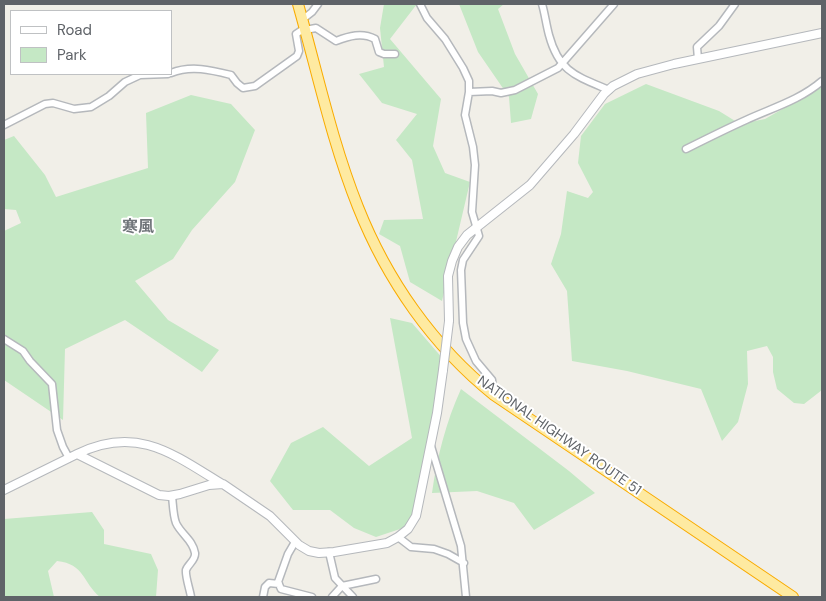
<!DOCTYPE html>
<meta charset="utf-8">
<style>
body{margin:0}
#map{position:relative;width:826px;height:601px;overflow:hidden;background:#f1efe8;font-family:"DM Sans",sans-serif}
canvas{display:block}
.frame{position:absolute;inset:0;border:5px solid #5f6368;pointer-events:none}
.legend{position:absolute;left:10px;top:10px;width:162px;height:65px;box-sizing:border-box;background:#fff;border:1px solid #bfc1c3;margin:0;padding:6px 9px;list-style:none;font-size:15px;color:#5f6368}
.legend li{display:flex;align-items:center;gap:10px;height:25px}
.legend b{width:25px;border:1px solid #bfc1c3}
</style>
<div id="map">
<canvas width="826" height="601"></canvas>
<div class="frame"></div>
<ul class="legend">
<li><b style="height:6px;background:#fff"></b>Road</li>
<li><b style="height:14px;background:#c5e8c5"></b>Park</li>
</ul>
</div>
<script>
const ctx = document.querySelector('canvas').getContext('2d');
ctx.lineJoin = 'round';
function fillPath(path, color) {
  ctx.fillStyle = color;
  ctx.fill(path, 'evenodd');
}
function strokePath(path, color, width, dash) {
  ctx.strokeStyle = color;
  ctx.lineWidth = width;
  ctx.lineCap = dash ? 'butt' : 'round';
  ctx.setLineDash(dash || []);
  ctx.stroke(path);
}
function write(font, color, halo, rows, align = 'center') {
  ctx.font = font + ' "DM Sans","Noto Sans JP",sans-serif';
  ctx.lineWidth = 4;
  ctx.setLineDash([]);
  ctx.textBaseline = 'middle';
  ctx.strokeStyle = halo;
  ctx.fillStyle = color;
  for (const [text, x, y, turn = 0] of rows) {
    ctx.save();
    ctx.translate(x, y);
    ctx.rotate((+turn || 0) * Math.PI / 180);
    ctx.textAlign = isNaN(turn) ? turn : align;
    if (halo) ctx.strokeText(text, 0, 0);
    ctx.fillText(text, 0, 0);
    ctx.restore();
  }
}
fillPath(new Path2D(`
 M384 4H417L390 39 441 99 433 146 445 173 470 182 442 301 410 282 400 246 379 234 384 220 423 219 412 160 396 140 417 114 382 103 359 74 384 67 380 28Z
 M459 4H504L498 9 515 54 538 94 531 119 511 123 509 97 478 52Z
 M646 84 719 111 740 124 765 119 807 95 822 84V390L804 404 794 403 777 389 773 372V357L767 346 747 351 748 384 738 422 722 441 701 389 627 371 572 361 567 291 551 264 561 234 567 191 588 198 593 192 578 163 581 136 605 104Z
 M191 95 231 104 255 130 235 182 192 230 173 259 135 281 168 320 219 350 202 372 125 320 65 349 63 420 4 380V231L21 223 16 210 4 209V140L14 136 45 175 56 197 148 168 146 113Z
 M390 318 412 323 444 360 425 452 412 525 376 537 354 528 330 510H293L270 481 291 443 323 427 369 466 412 438Z
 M461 389 569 471 595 493 534 530 514 503 477 491 432 493C437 457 446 422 461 389Z
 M92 512 104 530V544L151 554 158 570 156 597H100C82 582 85 564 57 561L48 571 54 597H4V519Z`), '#c5e8c5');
const minor = new Path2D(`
 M420 4 427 18 445 39 463 68 469 81V92L465 115 473 147 475 165 472 212 479 236 463 260 461 270 463 323 466 339 476 361 492 380 494 395
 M542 4C545 14 546 24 549 35 559 72 576 76 609 90
 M303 19 312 12 318 4
 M305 30 316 28 336 41C349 36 362 32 375 39L379 52 384 54H395
 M698 59 697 47 719 26 735 4
 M171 73C191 65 211 70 231 75L237 83 243 88 255 86 297 56 299 51 296 34 305 28
 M469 92 492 91 501 93 515 90 558 68 614 4
 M4 125 45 104 53 103 74 109 91 107 109 96 125 82 140 75 168 74
 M686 149C706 139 726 129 746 120 772 108 800 100 822 81
 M4 339 23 351 30 361 52 384 57 430 63 447 69 458
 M431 446 461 546 466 597
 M172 496C173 504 173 515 176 523 181 534 193 540 195 553 196 560 188 564 186 570 185 576 190 590 191 597
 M398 537 411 547 434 549 448 554 464 563
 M295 542 288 554 278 582 281 589 312 597
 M329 552 335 578 353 597
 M263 597 265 587 269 583 279 584
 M332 597 342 586 376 579`);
const tertiary = new Path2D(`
 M449 321 448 276 452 261 458 247 467 235 530 185 574 134 604 94 613 86 637 74 674 64 822 33
 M77 454C136 425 172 453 222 484
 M4 490 77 454 159 495 169 496 180 494 209 485 223 484 270 516 299 545 309 551 319 553 334 552 387 543 398 537 408 529 416 516 437 413 443 370`);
const trunk = new Path2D(`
 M298 4C317 71 332 142 358 207 387 280 433 346 494 395L793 597`);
strokePath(minor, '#b5b8bc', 9);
strokePath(tertiary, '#b5b8bc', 10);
strokePath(trunk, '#f9ab00', 12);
strokePath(minor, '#fff', 6);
strokePath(tertiary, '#fff', 8);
strokePath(trunk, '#feeaa1', 10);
const tertiaryBridge = new Path2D(`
 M443 370 449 321`);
strokePath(tertiaryBridge, '#b5b8bc', 10, []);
strokePath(tertiaryBridge, '#fff', 8);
write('14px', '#5f6368', '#fff', [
 ["NATIONAL HIGHWAY ROUTE 51",559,436,35]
]);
write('bold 16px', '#70757a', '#fff', [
 ["寒風",138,228]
]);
</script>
